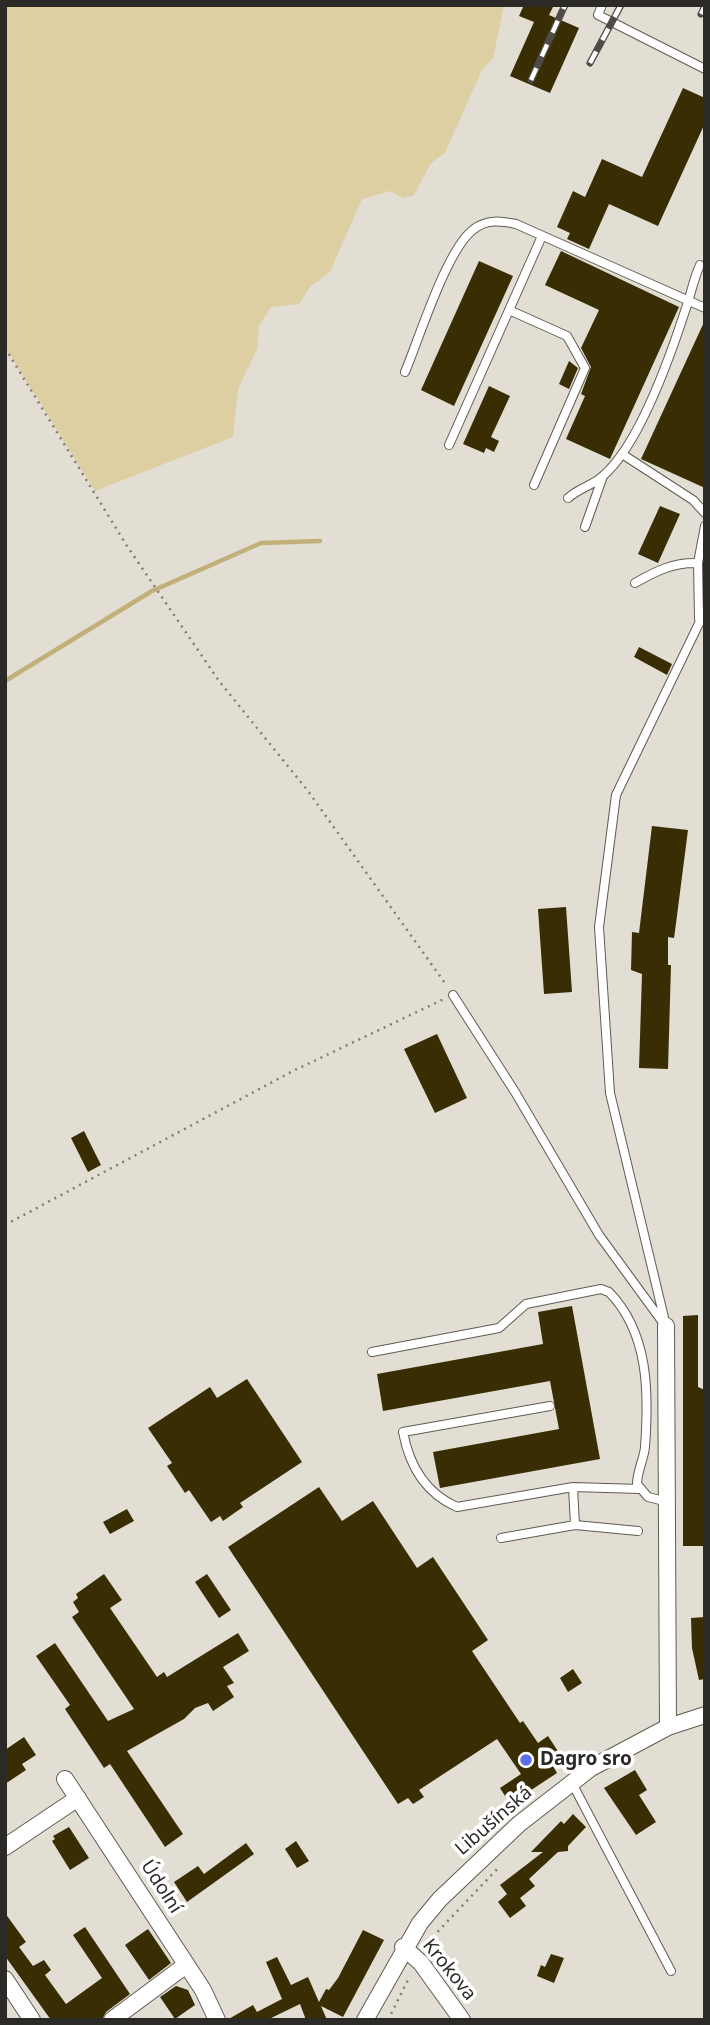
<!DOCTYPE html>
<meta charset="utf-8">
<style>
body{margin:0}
#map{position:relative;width:710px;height:2025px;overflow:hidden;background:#e2ded3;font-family:"Noto Sans",sans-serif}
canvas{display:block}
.frame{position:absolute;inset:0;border:7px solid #2c2a26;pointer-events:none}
</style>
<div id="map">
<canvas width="710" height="2025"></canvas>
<div class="frame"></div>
</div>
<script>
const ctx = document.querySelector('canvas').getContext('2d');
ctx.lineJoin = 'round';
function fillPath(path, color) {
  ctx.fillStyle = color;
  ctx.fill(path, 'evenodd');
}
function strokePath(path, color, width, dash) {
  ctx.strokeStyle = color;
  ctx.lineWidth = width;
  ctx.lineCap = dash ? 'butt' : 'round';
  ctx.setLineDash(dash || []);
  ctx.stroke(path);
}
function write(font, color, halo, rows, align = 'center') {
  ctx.font = font + ' "Noto Sans",sans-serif';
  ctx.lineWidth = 7;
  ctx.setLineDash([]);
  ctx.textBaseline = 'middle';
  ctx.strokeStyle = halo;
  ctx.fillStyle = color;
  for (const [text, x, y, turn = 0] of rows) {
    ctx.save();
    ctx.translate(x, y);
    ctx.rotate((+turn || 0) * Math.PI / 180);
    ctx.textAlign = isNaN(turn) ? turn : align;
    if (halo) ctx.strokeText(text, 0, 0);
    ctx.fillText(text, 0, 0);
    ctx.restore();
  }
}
fillPath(new Path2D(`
 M5 5H504L493 58 482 70 445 153 431 163 414 195 403 198 390 191 362 199 330 272 310 287 299 304 271 307 259 326 257 349 238 389 233 437 95 491 5 347Z`), '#decfa3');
strokePath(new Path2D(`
 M5 681 152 591 261 543 320 541`), '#c1b07a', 4.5);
fillPath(new Path2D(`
 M524 5H554L549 15 579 28 550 93 510 76 534 22 519 16Z
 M683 88 705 98V123L658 226 609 204 589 249 567 239 570 233 557 227 573 191 585 197 602 159 642 177Z
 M561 251 679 307 610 459 566 439 585 396 581 394 591 367 581 348 599 310 545 285Z
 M479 261 513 276 454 406 421 390Z
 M705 320V488L641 459Z
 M569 361 578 368 569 389 559 384Z
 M489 386 510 396 491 437 499 441 494 452 486 448 484 453 463 444Z
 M660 506 680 514 658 563 638 554Z
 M639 647 672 664 667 675 634 657Z
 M652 826 688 830 675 931 674 938 668 937V965H671L668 1069 639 1068 642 974 631 970 632 932 639 933Z
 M566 907 572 992 544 994 538 909Z
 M437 1034 467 1098 435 1113 404 1049Z
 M84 1131 101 1165 88 1172 71 1138Z
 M572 1306 600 1459 440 1488 433 1452 559 1429 550 1381 383 1411 377 1374 543 1344 538 1312Z
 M698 1315V1387L705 1390V1546H683V1316Z
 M247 1379 302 1462 240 1503 243 1507 223 1521 220 1516 211 1522 189 1490 185 1493 167 1466 172 1463 148 1428 210 1387 217 1398Z
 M319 1487 342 1521 373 1501 417 1568 433 1557 488 1640 472 1651 520 1723 523 1721 538 1743 548 1736 563 1759 553 1766 557 1773 510 1804 500 1788 521 1774 497 1739 419 1790 424 1797 413 1804 408 1798 398 1804 228 1547Z
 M127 1509 134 1521 110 1534 103 1522Z
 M104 1574 122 1600 110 1608 157 1677 164 1672 167 1677 238 1633 249 1651 223 1667 234 1683 227 1686 234 1697 213 1711 208 1703 195 1708 184 1719 127 1751 183 1834 165 1847 110 1764 104 1768 65 1709 70 1705 36 1656 55 1643 108 1721 134 1709 72 1617 79 1612 73 1602 78 1598 76 1594Z
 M207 1574 231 1610 219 1618 195 1582Z
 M705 1617V1679L699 1680 692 1648 691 1618Z
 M573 1669 582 1683 568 1692 560 1678Z
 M24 1737 36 1755 22 1764 26 1770 5 1784V1750Z
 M635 1770 647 1790 639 1795 656 1822 636 1835 604 1788Z
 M573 1814 586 1827 568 1846V1851L558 1852 529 1879 535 1886 520 1898 526 1906 510 1918 498 1902 507 1894 500 1885 543 1852H531L561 1821 564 1824Z
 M69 1827 89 1858 70 1870 52 1841 55 1839 53 1836Z
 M296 1841 309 1861 297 1868 285 1849Z
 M246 1843 254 1854 187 1902 174 1882 198 1866 204 1874Z
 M5 1913 26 1942 19 1947 33 1966 44 1960 51 1970 45 1975 66 2004 102 1978 73 1935 85 1927 130 1994 106 2012 102 2020H51L5 1956Z
 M148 1929 171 1963 149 1980 125 1945Z
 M363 1930 384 1940 343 2017 321 2006 327 2020H306L300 2004 267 2020H227L253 2005 257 2012 282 1999 266 1962 277 1957 291 1985 308 1977 319 2002 326 1989 329 1990 338 1978Z
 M551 1954 564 1958 554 1983 537 1976 541 1965 545 1967Z
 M176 1986 188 1990 195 2005 175 2019 160 1997Z`), '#392d03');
const service = new Path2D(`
 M602 5 598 15 705 69
 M509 310 567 336 585 368 534 485
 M405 372C419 339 447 248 474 229 487 219 501 221 516 224L705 308
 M449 445 542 236
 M622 454 693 500 705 513
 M568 498C579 488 594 485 604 475 640 443 670 357 685 311 691 295 693 280 700 265
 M585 527 603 476
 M698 563 705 526
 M635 583C656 571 674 562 698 563L699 619
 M453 995 515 1092 599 1235 664 1324
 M666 1326 610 1093 599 927 616 795 705 611
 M372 1352 499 1328 526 1304 601 1289 609 1292C649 1333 649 1393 645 1447 644 1459 637 1471 637 1484L648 1497 668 1502
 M550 1406 403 1432C409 1464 425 1493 457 1507L573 1487 640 1489
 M573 1487 575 1525
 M501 1538 575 1525 638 1531
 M572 1783 671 1971`);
const minor = new Path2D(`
 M666 1326 668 1727
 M65 1779 203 1990 217 2020
 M5 1847 78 1798
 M403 1947 421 1963 462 2020
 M5 1979 32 2020
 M112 2020 186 1965
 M365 2020 420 1923 440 1899 519 1824 591 1768 668 1727 705 1715`);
strokePath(service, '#5f5c52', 10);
strokePath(minor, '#5f5c52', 18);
strokePath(new Path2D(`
 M5 348 127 546 219 681 308 791 447 986
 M5 1225 293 1071 444 999
 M428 1942 500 1866
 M388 2020 410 1976`), '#807d76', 2.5, [2, 5]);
strokePath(service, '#fff', 8);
strokePath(minor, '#fff', 16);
const rail = new Path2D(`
 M701 14 705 6
 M590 63 621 5
 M531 80 565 5`);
strokePath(rail, '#4f4c47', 7);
strokePath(rail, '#fff', 4.5, [13]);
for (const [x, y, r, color] of [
 [526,1760,7,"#5b70e7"]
]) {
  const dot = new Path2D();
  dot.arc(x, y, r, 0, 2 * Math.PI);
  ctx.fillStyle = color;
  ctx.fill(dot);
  strokePath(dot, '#fff', 2.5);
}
write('bold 19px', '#2c2a26', '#fff', [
 ["Dagro sro",540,1760]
], 'left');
write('19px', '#2c2a26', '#fff', [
 ["Libušínská",494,1821,-41],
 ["Údolní",161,1887,57],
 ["Krokova",449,1970,51]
]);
</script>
